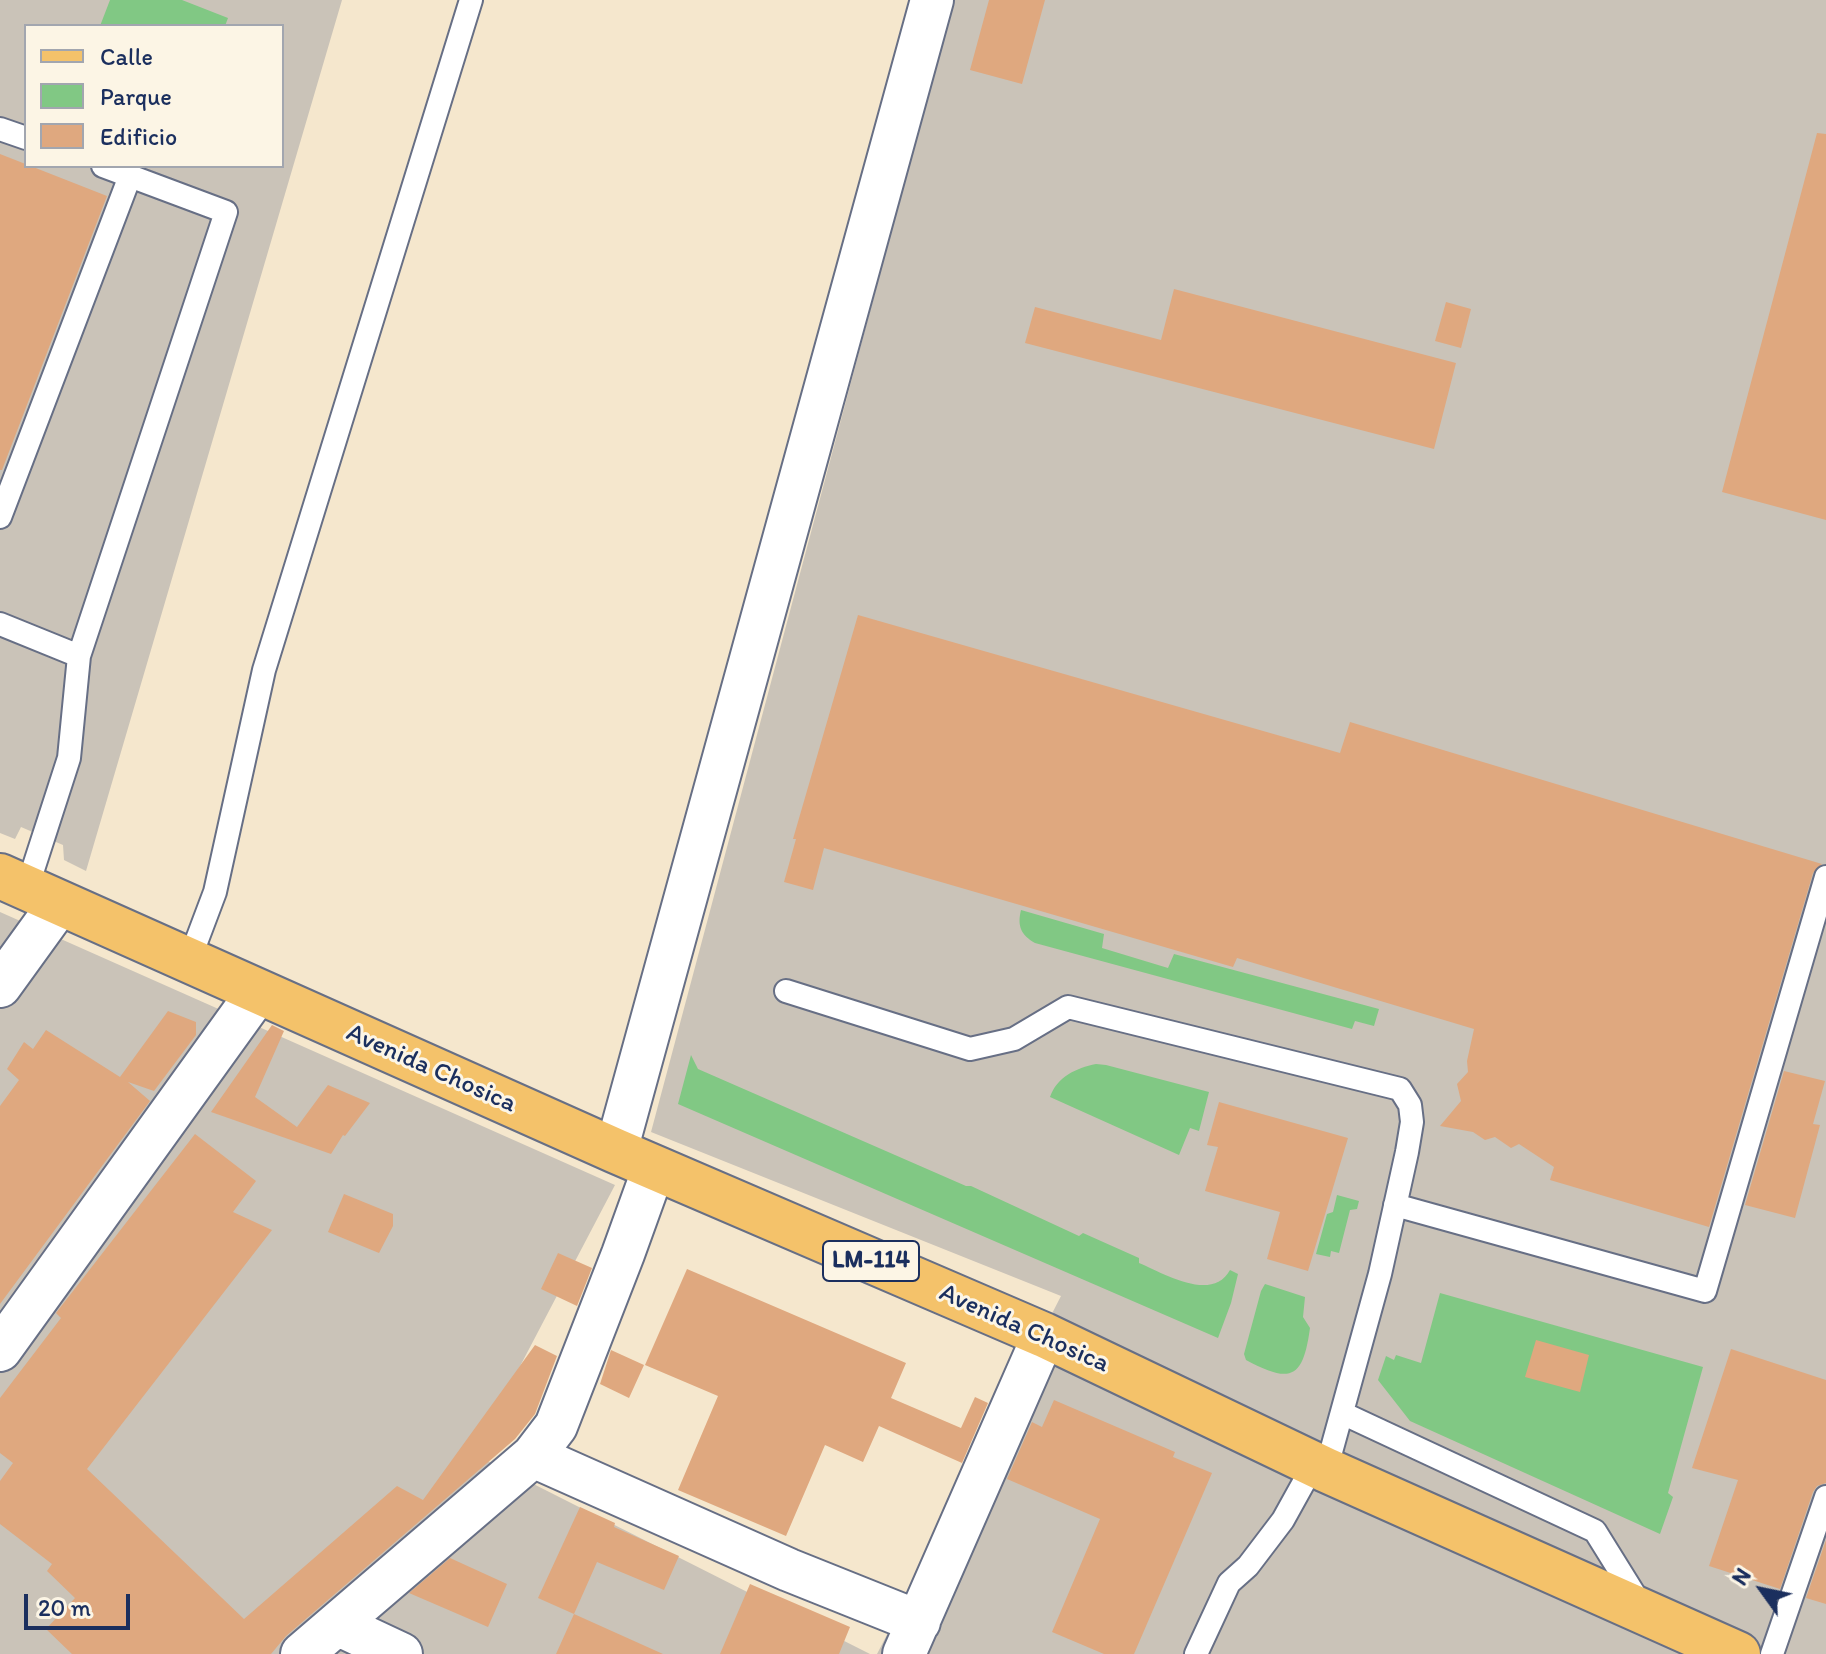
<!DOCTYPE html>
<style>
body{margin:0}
#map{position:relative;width:1826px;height:1654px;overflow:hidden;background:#f5e7cd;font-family:Itim,sans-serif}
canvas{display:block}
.legend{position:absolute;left:24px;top:24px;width:260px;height:144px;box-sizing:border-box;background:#fcf5e5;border:2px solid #a2a6af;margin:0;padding:10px 14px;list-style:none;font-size:24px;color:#1b2f5e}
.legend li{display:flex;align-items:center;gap:16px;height:40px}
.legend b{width:40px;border:2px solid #a2a6af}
.north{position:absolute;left:1722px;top:1550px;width:80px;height:80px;-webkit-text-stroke:6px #fcf5e5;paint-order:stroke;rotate:303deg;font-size:22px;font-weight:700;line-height:32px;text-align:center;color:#1b2f5e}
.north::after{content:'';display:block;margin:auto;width:28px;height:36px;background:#1b2f5e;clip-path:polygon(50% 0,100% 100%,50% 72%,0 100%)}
.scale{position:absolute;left:24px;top:1594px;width:106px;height:36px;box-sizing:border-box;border:4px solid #1b2f5e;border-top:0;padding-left:10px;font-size:24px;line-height:28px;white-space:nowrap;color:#1b2f5e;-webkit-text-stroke:6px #fcf5e5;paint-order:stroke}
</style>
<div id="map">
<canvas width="1826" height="1654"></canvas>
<ul class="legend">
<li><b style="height:10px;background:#f4c26a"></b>Calle</li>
<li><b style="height:22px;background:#81c884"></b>Parque</li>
<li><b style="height:22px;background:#dfa87f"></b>Edificio</li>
</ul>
<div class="north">N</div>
<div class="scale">20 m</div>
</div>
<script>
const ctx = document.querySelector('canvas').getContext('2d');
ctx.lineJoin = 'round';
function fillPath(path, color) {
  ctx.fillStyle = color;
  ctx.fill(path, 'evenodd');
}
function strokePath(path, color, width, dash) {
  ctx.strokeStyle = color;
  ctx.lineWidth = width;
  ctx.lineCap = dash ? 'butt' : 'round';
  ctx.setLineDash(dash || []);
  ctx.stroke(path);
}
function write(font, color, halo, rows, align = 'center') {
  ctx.font = font + ' Itim,sans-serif';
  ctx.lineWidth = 6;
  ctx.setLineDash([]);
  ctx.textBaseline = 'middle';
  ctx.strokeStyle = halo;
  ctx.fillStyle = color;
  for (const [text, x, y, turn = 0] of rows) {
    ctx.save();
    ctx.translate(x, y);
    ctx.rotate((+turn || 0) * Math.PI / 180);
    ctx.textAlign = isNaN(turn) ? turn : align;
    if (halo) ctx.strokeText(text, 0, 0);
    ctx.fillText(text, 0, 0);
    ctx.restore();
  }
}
fillPath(new Path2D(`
 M0 0H342L86 871 64 860 63 845 21 827 15 839 0 833ZM26 26H282V166H26Z
 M953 0H1826V1654H877L1061 1296 651 1132Z
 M0 912 615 1185 474 1454 870 1654H0Z`), '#cac3b8');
fillPath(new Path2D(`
 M110 0H182L228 18 225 26H100Z
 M1021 910 1104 934 1102 948 1168 968 1174 954 1379 1009 1374 1026 1355 1021 1352 1029 1035 943C1021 935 1017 926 1021 910Z
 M691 1055 698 1069 966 1186H971L1079 1236 1083 1233 1139 1258V1263C1163 1273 1212 1303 1230 1270L1238 1274 1231 1303 1218 1338 678 1104Z
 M1096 1064 1106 1065 1209 1092 1199 1131 1190 1128 1179 1155 1050 1097C1057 1077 1076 1068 1096 1064Z
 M1337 1195 1359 1201 1357 1209 1350 1210 1339 1253 1331 1251 1330 1257 1316 1254 1327 1214 1333 1212Z
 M1265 1284 1305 1297 1303 1317 1310 1328C1303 1379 1291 1384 1246 1360L1244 1354 1261 1291Z
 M1440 1293 1703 1367 1668 1493 1673 1497 1660 1534 1410 1421 1378 1380 1386 1356 1394 1360 1396 1355 1421 1363Z`), '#81c884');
fillPath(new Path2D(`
 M989 0H1045L1022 84 970 70Z
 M1817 133 1826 134V520L1722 492Z
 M0 154 107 196 2 470H0Z
 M1174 289 1456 363 1434 449 1025 343 1035 307 1161 340Z
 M1446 302 1471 309 1461 348 1435 341Z
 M858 615 1340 753 1350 722 1822 864 1813 873 1709 1227 1550 1180 1554 1167 1519 1144 1511 1148 1495 1137 1485 1140 1473 1132 1440 1126 1461 1101 1457 1084 1468 1072 1467 1061 1474 1029 1237 958 1233 967 824 848 813 890 784 882 796 839H793Z
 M168 1011 196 1022V1035L154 1091 128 1082 150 1101 0 1304V1106L19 1080 7 1069 24 1042 33 1049 46 1030 120 1077Z
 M272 1025 284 1031 255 1097 297 1127 328 1085 370 1103 345 1136 343 1135 331 1154 211 1112Z
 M1784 1071 1825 1081 1813 1124 1820 1125 1795 1218 1745 1205Z
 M1219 1102 1348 1138 1308 1271 1267 1259 1280 1212 1205 1191 1218 1147 1207 1145Z
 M195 1134 256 1181 233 1212 272 1230 87 1469 244 1619 397 1486 423 1500 535 1345 557 1356 535 1414 515 1439 286 1636 271 1654H72L46 1629 75 1598 47 1571 52 1564 0 1524V1481L13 1463 0 1453V1398L61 1318 56 1313Z
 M344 1194 393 1214V1226L379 1253 328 1232Z
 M558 1253 592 1268 577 1306 541 1289Z
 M687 1269 906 1363 891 1398 961 1428 975 1397 988 1403 962 1463 879 1426 863 1462 825 1445 786 1536 678 1490 718 1396 645 1365Z
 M1536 1340 1589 1355 1580 1392 1525 1377Z
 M1731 1349 1826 1380V1483L1817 1486 1813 1492 1780 1589 1709 1566 1738 1480 1692 1468Z
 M611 1350 644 1365 629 1398 600 1384Z
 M1054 1400 1175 1452 1173 1457 1212 1473 1134 1654H1104L1052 1632 1100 1519 1007 1479 1032 1422 1042 1427Z
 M580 1507 615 1523 614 1527 679 1556 664 1590 597 1562 574 1614 538 1598Z
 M1826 1540V1604L1806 1598Z
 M450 1558 507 1584 488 1627 409 1593Z
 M750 1584 850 1627 839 1654H720Z
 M574 1614 663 1654H556Z`), '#dfa87f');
const service = new Path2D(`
 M0 129 26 138
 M0 517 130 176
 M0 624 79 656
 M27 888 69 758 79 656 226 212 103 166
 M189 961 215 892 264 670 471 0
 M786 991 970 1049 1014 1039 1068 1007 1400 1089 1410 1105 1412 1122 1407 1152 1380 1274 1326 1470
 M1395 1205 1705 1291 1826 877
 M1342 1413 1595 1531 1641 1605
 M1196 1654 1229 1583 1248 1566 1283 1520 1314 1464
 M1772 1654 1826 1497`);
const minor = new Path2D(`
 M0 986 60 903
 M616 1151 932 0
 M0 1350 258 992
 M533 1456 789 1570 919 1622
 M337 1624 401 1654
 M302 1654 533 1456 556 1426 623 1254 654 1168
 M904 1654 1044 1335`);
const primary = new Path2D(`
 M0 876 616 1151 1044 1335 1326 1470 1738 1654`);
strokePath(service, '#676f85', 26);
strokePath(minor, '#676f85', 46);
strokePath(primary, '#676f85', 48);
strokePath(service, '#fff', 22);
strokePath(minor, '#fff', 42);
strokePath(primary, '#f4c26a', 44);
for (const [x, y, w] of [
 [871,1261,96]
]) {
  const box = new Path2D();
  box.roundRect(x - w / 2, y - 20, w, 40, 6);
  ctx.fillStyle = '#fcf5e5';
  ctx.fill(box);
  strokePath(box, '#1b2f5e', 2);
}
write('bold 24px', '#1b2f5e', null, [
 ["LM-114",871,1261]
]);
write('26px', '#1b2f5e', '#fcf5e5', [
 ["Avenida Chosica",431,1069,24],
 ["Avenida Chosica",1024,1329,24]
]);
</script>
